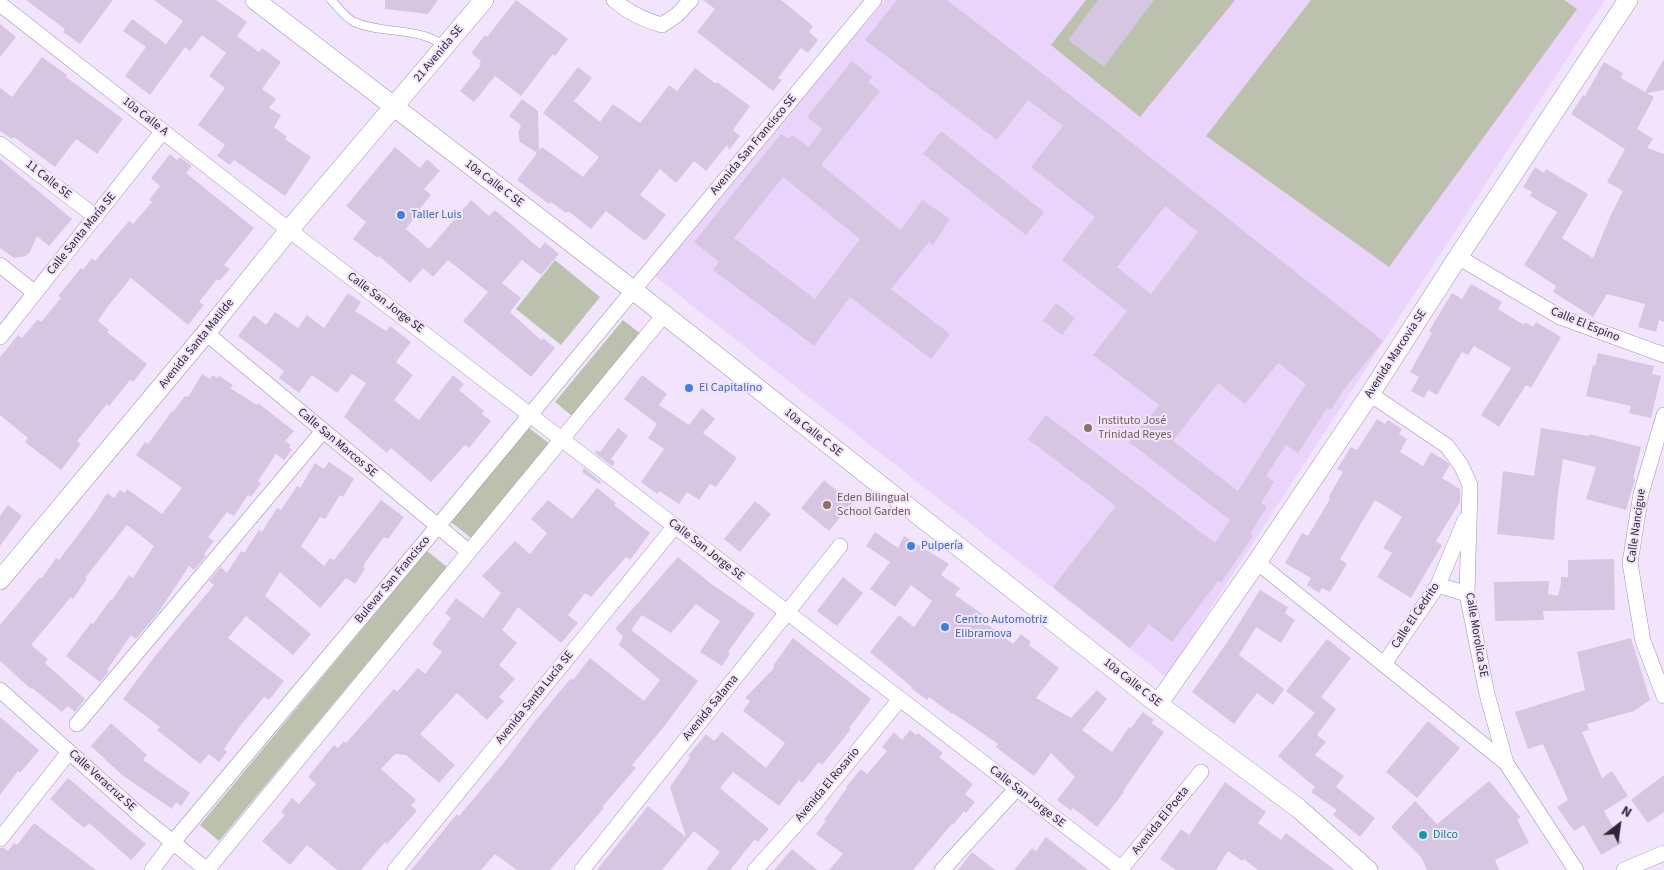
<!DOCTYPE html>
<meta charset="utf-8">
<style>
body{margin:0}
#map{position:relative;width:1664px;height:870px;overflow:hidden;background:#f3e4fe;font-family:"Source Sans 3",sans-serif}
canvas{display:block}
.north{position:absolute;left:1594px;top:800px;width:50px;height:50px;-webkit-text-stroke:4px #f3e4fe;paint-order:stroke;rotate:30deg;font-size:14px;font-weight:700;line-height:20px;text-align:center;color:#2e2733}
.north::after{content:'';display:block;margin:auto;width:18px;height:22px;background:#2e2733;clip-path:polygon(50% 0,100% 100%,50% 72%,0 100%)}
</style>
<div id="map">
<canvas width="1664" height="870"></canvas>
<div class="north">N</div>
</div>
<script>
const ctx = document.querySelector('canvas').getContext('2d');
ctx.lineJoin = 'round';
function fillPath(path, color) {
  ctx.fillStyle = color;
  ctx.fill(path, 'evenodd');
}
function strokePath(path, color, width, dash) {
  ctx.strokeStyle = color;
  ctx.lineWidth = width;
  ctx.lineCap = dash ? 'butt' : 'round';
  ctx.setLineDash(dash || []);
  ctx.stroke(path);
}
function write(font, color, halo, rows, align = 'center') {
  ctx.font = font + ' "Source Sans 3",sans-serif';
  ctx.lineWidth = 4;
  ctx.setLineDash([]);
  ctx.textBaseline = 'middle';
  ctx.strokeStyle = halo;
  ctx.fillStyle = color;
  for (const [text, x, y, turn = 0] of rows) {
    ctx.save();
    ctx.translate(x, y);
    ctx.rotate((+turn || 0) * Math.PI / 180);
    ctx.textAlign = isNaN(turn) ? turn : align;
    if (halo) ctx.strokeText(text, 0, 0);
    ctx.fillText(text, 0, 0);
    ctx.restore();
  }
}
fillPath(new Path2D(`
 M885 0H1605L1166 677 652 274Z`), '#ead4fb');
fillPath(new Path2D(`
 M1086 0H1235L1140 117 1051 45Z
 M1311 0H1564L1577 9 1389 267 1206 136Z
 M555 260 600 297 561 345 516 309Z
 M623 320 641 334 572 416 555 402Z
 M529 428 550 444 471 538 451 522Z
 M427 551 447 567 219 841 200 825Z`), '#bcc1ad');
fillPath(new Path2D(`
 M26 0H113L80 44 63 32 65 29Z
 M154 0H216L247 22 237 36 259 52 262 48 281 62 262 89 276 99 269 108 281 115 274 127 287 137 285 139 311 157 285 196 234 160 230 165 217 156 225 145 198 125 225 88 209 76 226 53 202 35 190 51 185 47 150 95 125 76 146 47 123 31 132 19 166 44 183 21Z
 M385 0H438L428 14 385 9Z
 M516 0 568 39 555 56 553 54 521 96 495 76 474 102 460 91 481 65 479 64 481 61 471 53 485 35 487 37Z
 M703 0H781L813 26 809 32 818 40 808 53 801 48 778 78 782 80 773 91 697 32 715 9Z
 M897 0H947L1122 135 1383 341 1342 392 1331 410 1327 408 1298 453 1286 445 1266 476 1274 482 1261 503 1267 507 1250 534 1253 536 1221 583 1218 581 1172 642 1149 624 1130 648 1053 587 1116 506 1028 439 1046 415 1215 543 1230 520 1129 442 1159 405 1093 355 1127 311 1062 260 1095 217 1031 167 1063 126 1028 100 997 140 865 40ZM1165 206 1198 232 1151 294 1117 267ZM1278 363 1306 384 1238 491 1173 441 1218 383 1245 404Z
 M1098 0H1154L1104 67 1068 40Z
 M0 24 16 37 0 57Z
 M42 57 67 75 66 77 123 119 97 154 76 139 55 167 14 137 12 139 0 131V88L12 97Z
 M1664 59V90L1647 93 1654 97 1637 129 1653 139 1647 148 1664 154V322L1659 320 1656 332 1638 327 1645 304 1607 294 1593 317 1553 292 1556 286 1524 265 1557 212 1530 196 1532 192 1523 187 1535 167 1544 173 1546 169 1588 194 1562 238 1593 258 1610 217 1623 191 1607 182 1625 149 1571 114 1583 95 1585 96 1604 62 1623 73 1621 78 1645 92Z
 M852 61 872 77 868 82 880 91 821 165 901 230 922 200 950 219 933 245 929 242 891 289 950 334 931 359 850 297 814 346 713 270 719 262 694 242 781 134 789 139 792 135 809 147 822 129 807 117ZM783 177 860 239 815 299 734 238Z
 M578 67 592 78 574 101 600 122 613 104 640 123 669 85 677 91 695 68 716 84 717 82 750 106 733 130 740 136 729 150 727 145 706 171 694 161 676 183 660 169 640 195 666 215 645 241 606 211 591 229 568 211 566 213 551 202 549 204 517 180 537 153 520 142 518 133 521 125 509 116 522 99 538 111 539 150 542 147 583 177 599 157 543 113Z
 M941 131 1044 212 1026 235 923 154Z
 M395 147 420 168 427 159 440 171 424 189 431 195 414 216 415 217 406 229 429 249 471 200 489 216 495 210 540 249 545 242 559 254 541 275 522 260 502 283 521 298 510 312 541 340 543 338 555 348 531 377 463 321 488 292 448 260 433 277 423 268 410 283 379 256 378 258 353 239 366 222 346 206Z
 M170 154 177 160 180 157 192 166 186 173 254 228 224 265 230 269 219 281 217 279 199 302 204 305 188 325 131 278 108 306 98 321 109 330 107 332 147 364 133 382 130 380 109 406 107 404 77 441 81 444 61 470 25 442 28 438 0 415V357L18 335 22 338 38 319 41 322 61 298 58 296 81 268 83 270 92 258 95 261 129 221 133 224 152 202 149 200 160 186 151 178Z
 M0 159 72 219 49 246 37 236 30 252 26 256 14 258 0 248Z
 M1471 284 1502 302 1498 309 1524 325 1525 322 1533 327 1536 322 1561 337 1531 388 1526 385 1499 427 1481 415 1511 368 1474 346 1468 355 1462 352 1437 395 1428 390 1424 398 1411 391 1419 377 1410 372 1432 333 1429 331 1452 293 1462 299Z
 M348 293 361 302 355 311 386 331 390 326 411 342 396 362 413 375 394 400 419 420 453 375 464 384 459 390 484 411 482 414 491 421 469 448 465 445 431 482 391 448 387 453 344 417 366 383 352 374 337 393 312 375 299 393 279 378 284 371 238 336 254 315 266 325 275 312 298 328 307 315 324 328Z
 M1056 303 1075 318 1062 335 1043 321Z
 M1598 353 1654 366 1652 374 1661 376 1651 418 1629 413 1631 406 1586 396 1593 365 1595 366Z
 M202 374 210 379 213 375 217 378 219 376 233 385 230 388 257 405 258 403 294 431 285 441 291 445 289 447 292 450 284 460 276 454 258 481 261 483 251 497 248 495 234 516 227 512 208 537 214 541 204 554 206 556 194 570 189 566 158 613 136 639 131 635 107 670 109 671 100 682 66 656 91 623 93 624 111 599 112 600 129 575 133 578 154 546 127 525 85 578 87 579 73 599 71 597 31 645 48 659 45 663 85 699 75 712 68 706 62 712 32 688 31 689 0 661V625L40 577 42 578 56 558 59 560 93 515 107 493 114 498 120 490 125 493 127 489 162 514 182 488 136 455 145 442 148 444 172 411 173 412 185 396 188 397Z
 M642 375 667 394 659 405 689 425 702 408 715 419 703 433 737 458 716 487 710 484 699 500 687 492 679 504 659 491 657 494 641 482 664 449 648 438 657 424 624 399Z
 M1377 419 1385 424 1388 420 1402 429 1399 434 1407 439 1400 452 1423 466 1431 452 1446 461 1450 465 1442 478 1460 489V502L1436 541 1442 545 1411 598 1377 577 1392 553 1383 548 1402 517 1375 500 1340 559 1347 564 1330 592 1322 588 1319 593 1307 585 1311 578 1285 563 1302 533 1308 536 1330 499 1329 496 1343 472 1337 469 1351 447 1357 450Z
 M618 428 628 436 611 459 615 462 612 466 595 453 597 450 600 452Z
 M1541 428 1589 436V434L1641 447 1633 479H1635L1626 510 1586 499 1596 467 1563 459 1557 501 1554 540 1497 534 1503 471 1534 476Z
 M329 462 354 479 343 497 340 495 325 519 320 517 301 546 324 566 330 558 334 560 381 500 404 517 388 539 384 537 364 564H365L363 567 365 569 355 584 346 578 320 608 280 572 265 596 311 634 293 655 246 616 228 638 284 681 269 700 264 697 240 726 224 749 227 752 219 762 209 754 200 764 157 730 160 727 123 699 155 656 214 585 209 581 221 567 227 573 241 551 244 553 259 530 262 532 277 508 281 510 297 486 300 488 315 463 324 469Z
 M584 468 601 482 600 484 582 472Z
 M824 480 852 503 829 531 801 508Z
 M597 488 616 503 614 505 650 533 630 560 626 557 591 597 585 593 568 615 578 623 561 643 518 607 502 630 517 643 499 665 515 679 499 697 504 701 487 720 457 693 420 734 455 765 439 783 406 755 395 754 381 769 416 800 411 805 417 811 387 844 385 842 361 870H337L307 845 290 865 262 841 285 815 281 812 292 798 299 804 316 784 308 777 334 745 338 748 344 741 346 743 394 689 397 692 418 668 425 674 442 652 432 644 451 618 445 613 456 598 483 618 501 593 482 576 515 541 530 554 547 533 531 519 548 500 572 519Z
 M755 501 771 514 740 552 724 539Z
 M8 505 22 516 0 546V516Z
 M875 532 898 548 904 536 949 564 941 575 960 588 955 595 985 616 982 620 1013 644 1021 634 1031 642 1029 645 1059 668 1036 698 1071 718 1097 690 1107 699 1082 730 1112 752 1129 727 1131 728 1143 712 1154 720 1151 723 1164 732 1123 791 1124 792 1097 827 1073 808 1071 811 1057 800 1075 777 1051 753 1034 776 996 747 998 744 953 713 952 714 929 697 927 700 911 688 912 687 870 652 899 615 914 627 932 601 911 585 895 607 870 589 890 562 866 546Z
 M678 557 710 583 755 614 728 652 730 654 722 666 700 652 720 621 696 604 671 633 642 615 631 630 698 681 666 724 632 765 636 768 602 807 604 808 550 870H517L495 854 481 870H411L457 814 459 816 507 759 536 720 571 678 573 680 590 658 644 701 660 680 619 645 623 636 615 629Z
 M1614 559 1615 610 1543 611 1544 620 1495 621 1494 582 1549 581 1548 594 1558 596 1561 583V577H1568V560Z
 M843 577 863 593 837 626 817 611Z
 M1260 590 1288 607 1285 613 1295 620 1281 643 1256 627 1239 655 1284 689 1273 705 1257 693 1234 724 1192 692 1226 644Z
 M793 638 871 699 849 728 851 729 822 765 819 762 802 783 799 780 779 806 733 772 720 788 769 829 758 842 755 839 730 870H706L720 852 694 831 662 870H597L648 806 686 837 670 787 690 758 688 756 706 734 714 741 722 732 766 768 785 743 743 711 750 701 745 698 775 667 773 666Z
 M1631 638 1650 700 1634 711 1587 724 1589 730 1582 732 1602 778 1612 771 1628 796 1604 811 1622 843 1601 855 1584 825 1574 831 1557 807 1568 800 1543 744 1528 749 1515 712 1585 690 1577 652Z
 M1327 639 1351 658 1321 697 1336 709 1317 735 1326 742 1315 755 1344 776 1336 787 1375 818 1360 837 1333 815 1337 810 1311 792 1315 787 1278 756 1315 713 1286 691Z
 M0 717 39 750 20 773 18 771 0 795Z
 M1428 721 1460 748 1417 798 1386 772Z
 M111 723 147 755 143 760 190 793 181 806 176 802 172 809 122 775 91 746Z
 M910 730 916 735 918 733 943 753 939 757 973 784 965 794 975 802 966 813 964 811 953 825 952 824 913 870H829L843 854 816 834 826 821 824 820 847 788 846 787 861 769 867 774 887 751 882 747 894 732 902 740Z
 M1664 775V812L1648 823 1631 800Z
 M68 778 146 844 131 860 89 823 84 828 50 799Z
 M1489 781 1521 818 1517 819 1529 843 1495 860 1499 870H1427L1421 857 1391 827 1415 801 1437 824Z
 M1225 782 1266 812 1258 823 1281 840 1286 833 1335 870H1258L1244 859 1242 861 1228 851 1216 870H1176L1160 859 1181 829 1189 835Z
 M34 823 96 870H0V848H4L8 851 14 843 17 845Z
 M1046 837 1088 870H1014L1032 848 1036 851Z
 M792 849 817 870H774Z
 M972 852 995 870H958Z`), '#d6c6e2');
const service = new Path2D(`
 M331 0C338 7 346 18 354 22 384 35 418 26 445 46`);
const minor = new Path2D(`
 M614 0C629 13 643 20 662 25L677 15 691 0
 M0 4 289 230 1123 870
 M0 144 96 217
 M1458 257 1560 317 1664 355
 M0 265 35 293
 M206 333 469 552
 M0 337 163 131
 M1370 394 1447 446 1461 465 1470 485 1467 594 1487 694 1506 763 1576 870
 M1664 415 1641 494 1630 563 1643 641 1664 696
 M1257 562 1506 763
 M1438 585 1467 594
 M1384 664 1438 585 1465 520
 M0 690 143 818 207 870 664 315
 M77 724 323 431
 M0 839 69 752
 M152 870 173 842 438 526 874 0
 M395 870 675 526
 M582 870 840 546
 M755 870 810 809 900 699
 M942 870 1017 788
 M1120 870 1201 772
 M1624 870 1664 853`);
const tertiary = new Path2D(`
 M255 0 633 290 1158 704 1298 808 1368 870
 M0 580 206 333 289 230 484 0
 M1158 704 1257 562 1370 394 1458 257 1628 0`);
strokePath(service, '#a291af', 9);
strokePath(minor, '#a291af', 16);
strokePath(tertiary, '#a291af', 20);
strokePath(service, '#fff', 8);
strokePath(minor, '#fff', 15);
strokePath(tertiary, '#fff', 19);
for (const [x, y, r, color] of [
 [401,215,5,"#3f7fe0"],
 [689,388,5,"#3f7fe0"],
 [1088,428,5,"#8d6e63"],
 [827,505,5,"#8d6e63"],
 [911,546,5,"#3f7fe0"],
 [945,627,5,"#3f7fe0"],
 [1423,835,5,"#0f9aa8"]
]) {
  const dot = new Path2D();
  dot.arc(x, y, r, 0, 2 * Math.PI);
  ctx.fillStyle = color;
  ctx.fill(dot);
  strokePath(dot, '#f3e4fe', 2);
}
write('12px', '#2e2733', '#f3e4fe', [
 ["21 Avenida SE",439,54,-50],
 ["10a Calle A",145,117,38],
 ["Avenida San Francisco SE",754,145,-50],
 ["11 Calle SE",48,180,38],
 ["10a Calle C SE",494,184,37],
 ["Calle Santa María SE",82,234,-51],
 ["Calle San Jorge SE",385,303,37],
 ["Calle El Espino",1585,325,22],
 ["Avenida Santa Matilde",197,344,-51],
 ["Avenida Marcovia SE",1396,354,-57],
 ["10a Calle C SE",813,433,38],
 ["Calle San Marcos SE",337,443,40],
 ["Calle Nancigue",1637,526,-82],
 ["Calle San Jorge SE",706,550,38],
 ["Bulevar San Francisco",393,580,-50],
 ["Calle El Cedrito",1416,616,-56],
 ["Calle Morolica SE",1476,635,80],
 ["10a Calle C SE",1132,683,38],
 ["Avenida Santa Lucía SE",535,698,-51],
 ["Avenida Salama",711,708,-51],
 ["Calle Veracruz SE",102,781,42],
 ["Avenida El Rosario",828,785,-50],
 ["Calle San Jorge SE",1027,797,38],
 ["Avenida El Poeta",1161,821,-51]
]);
write('12px', '#366cbe', '#f3e4fe', [
 ["Taller Luis",411,215],
 ["El Capitalino",699,388],
 ["Pulpería",921,546],
 ["Centro Automotriz",955,620],
 ["Elibramova",955,634]
], 'left');
write('12px', '#785e54', '#f3e4fe', [
 ["Instituto José",1098,421],
 ["Trinidad Reyes",1098,435],
 ["Eden Bilingual",837,498],
 ["School Garden",837,512]
], 'left');
write('12px', '#0d838f', '#f3e4fe', [
 ["Dilco",1433,835]
], 'left');
</script>
